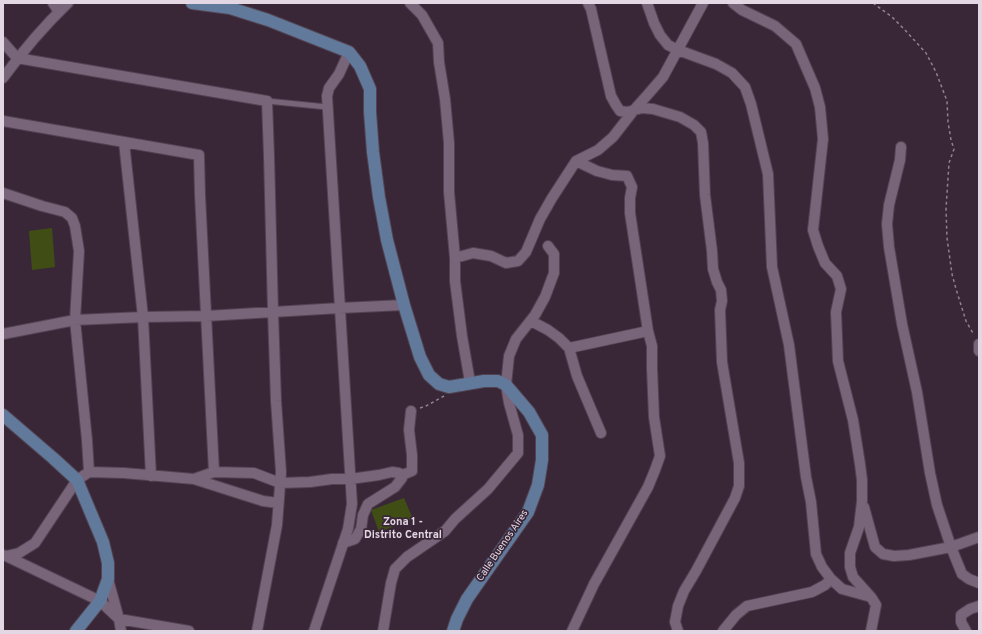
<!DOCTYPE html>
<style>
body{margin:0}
#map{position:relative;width:982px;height:634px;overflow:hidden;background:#392738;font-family:Overpass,sans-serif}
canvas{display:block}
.frame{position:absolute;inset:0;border:4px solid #e3d7e3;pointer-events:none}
</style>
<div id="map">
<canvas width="982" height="634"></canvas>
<div class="frame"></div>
</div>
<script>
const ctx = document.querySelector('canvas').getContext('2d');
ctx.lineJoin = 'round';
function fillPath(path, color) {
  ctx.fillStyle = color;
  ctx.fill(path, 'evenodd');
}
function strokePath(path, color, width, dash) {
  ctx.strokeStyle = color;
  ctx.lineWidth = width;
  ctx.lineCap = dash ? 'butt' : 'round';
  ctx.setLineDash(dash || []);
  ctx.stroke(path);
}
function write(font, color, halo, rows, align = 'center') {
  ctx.font = font + ' Overpass,sans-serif';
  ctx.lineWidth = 3.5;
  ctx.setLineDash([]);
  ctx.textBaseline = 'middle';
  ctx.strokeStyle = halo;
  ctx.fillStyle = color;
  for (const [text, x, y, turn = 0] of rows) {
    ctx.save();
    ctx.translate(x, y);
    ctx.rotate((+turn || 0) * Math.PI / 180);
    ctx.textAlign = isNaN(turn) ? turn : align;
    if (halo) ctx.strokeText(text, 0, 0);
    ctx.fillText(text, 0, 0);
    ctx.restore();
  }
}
fillPath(new Path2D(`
 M52 228 55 267 32 270 29 231Z
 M404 498 413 519 379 532 371 510Z`), '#404e15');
const lane = new Path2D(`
 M267 101 327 107`);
const street = new Path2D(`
 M53 3 59 12
 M410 3 422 15 438 43 439 62 445 99 449 143V192L455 258V281L462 336 470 382
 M588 3 591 9 611 96 616 105 620 111 627 112 642 108 653 109 680 117 694 125 701 132 703 143 705 195 712 251 713 269 717 282 721 290 722 301 720 310 722 362 739 463V486L735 498 696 571 684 591 678 606 675 622 678 631
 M647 3 654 23 660 35 668 45 678 50 716 64 732 73 745 87 751 104 768 174 772 267 789 345 806 477 811 502 816 554 822 567 831 579
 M733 3 742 10 775 26 796 44 815 88 820 107 823 139 813 230 818 246 825 263 837 276 841 289 836 312 838 361 853 420 860 464 862 480V501L859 527 850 553V567L853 577 871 597
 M3 42 17 58 267 101 269 156 273 312 276 401 281 472 277 525 257 631
 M3 78C22 52 44 26 68 3
 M3 121 199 155 200 195 214 472
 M124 142 143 317 151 476
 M901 147 900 160 889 205 887 224 889 247 902 324 917 392 930 473 937 505 951 547 962 574 969 579 979 583
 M3 193 42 206 65 212 72 218 75 226 79 251 75 320 87 440 89 472
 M455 258 473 253 491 256 506 263 518 261 526 252 540 219 552 198 576 161 598 150 613 137 634 110 650 92 663 77 703 3
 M531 321 548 330 559 338 569 348 577 376 601 433
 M3 334 75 320 143 317 206 316 340 308 404 305
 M979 344V351
 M569 348 648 331
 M400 476 412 471V455L409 430 411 411
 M194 479 263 501 278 503
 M864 507 875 547 883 554 894 556 909 555 951 547 979 537
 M3 555 6 556 19 553 35 543 77 480 89 472 124 473 194 479 214 472 254 473 280 483 310 482 332 479H350L379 475 392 472 399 473 402 478 395 487 368 504 363 515 361 529 355 539 343 543
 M6 556 100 601 119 619 189 631
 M108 579 119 619 121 631
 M314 631 348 529 352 504 327 96 329 88 339 74 349 52
 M383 631 391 583 395 569 407 557 445 531 455 519 488 489 518 453V435L509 403 506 385 509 356 516 339 535 315 545 297 554 273V254L548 246
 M572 631 594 584 648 487 655 470 660 456 654 417 652 368V346L648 331 630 213V198L632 187 627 176 612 175 597 171 576 161
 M723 631 736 615 747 606 812 592 825 585 831 579 842 589 871 597 876 605 871 631
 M966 631 961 622V615L970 609 979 606`);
const secondary = new Path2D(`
 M192 3 230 8 268 20 349 52 360 66 370 89V112L373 152 379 197 387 240 404 305 420 357 429 375 439 384 449 387 484 381H498L506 385 529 412 542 435V460L538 485 528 512 467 599 457 619 453 631
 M3 415 53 458 77 480 103 542 108 563V579L100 601 76 631`);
strokePath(lane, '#524352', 7);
strokePath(street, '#524352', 12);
strokePath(secondary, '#524352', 14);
strokePath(new Path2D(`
 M873 3 892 17 904 29 926 53 936 72 947 101 948 122 951 140 954 149 949 163 946 209 947 238 952 274 956 289 966 321 974 335
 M420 408 426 406 444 396`), '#90818f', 1.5, [3, 3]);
strokePath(lane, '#796579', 5);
strokePath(street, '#796579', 10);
strokePath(secondary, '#61799a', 12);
write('10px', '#e3d7e3', '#392738', [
 ["Calle Buenos Aires",503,546,-56]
]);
write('bold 11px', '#e3d7e3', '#392738', [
 ["Zona 1 -",403,523],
 ["Distrito Central",403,536]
]);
</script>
